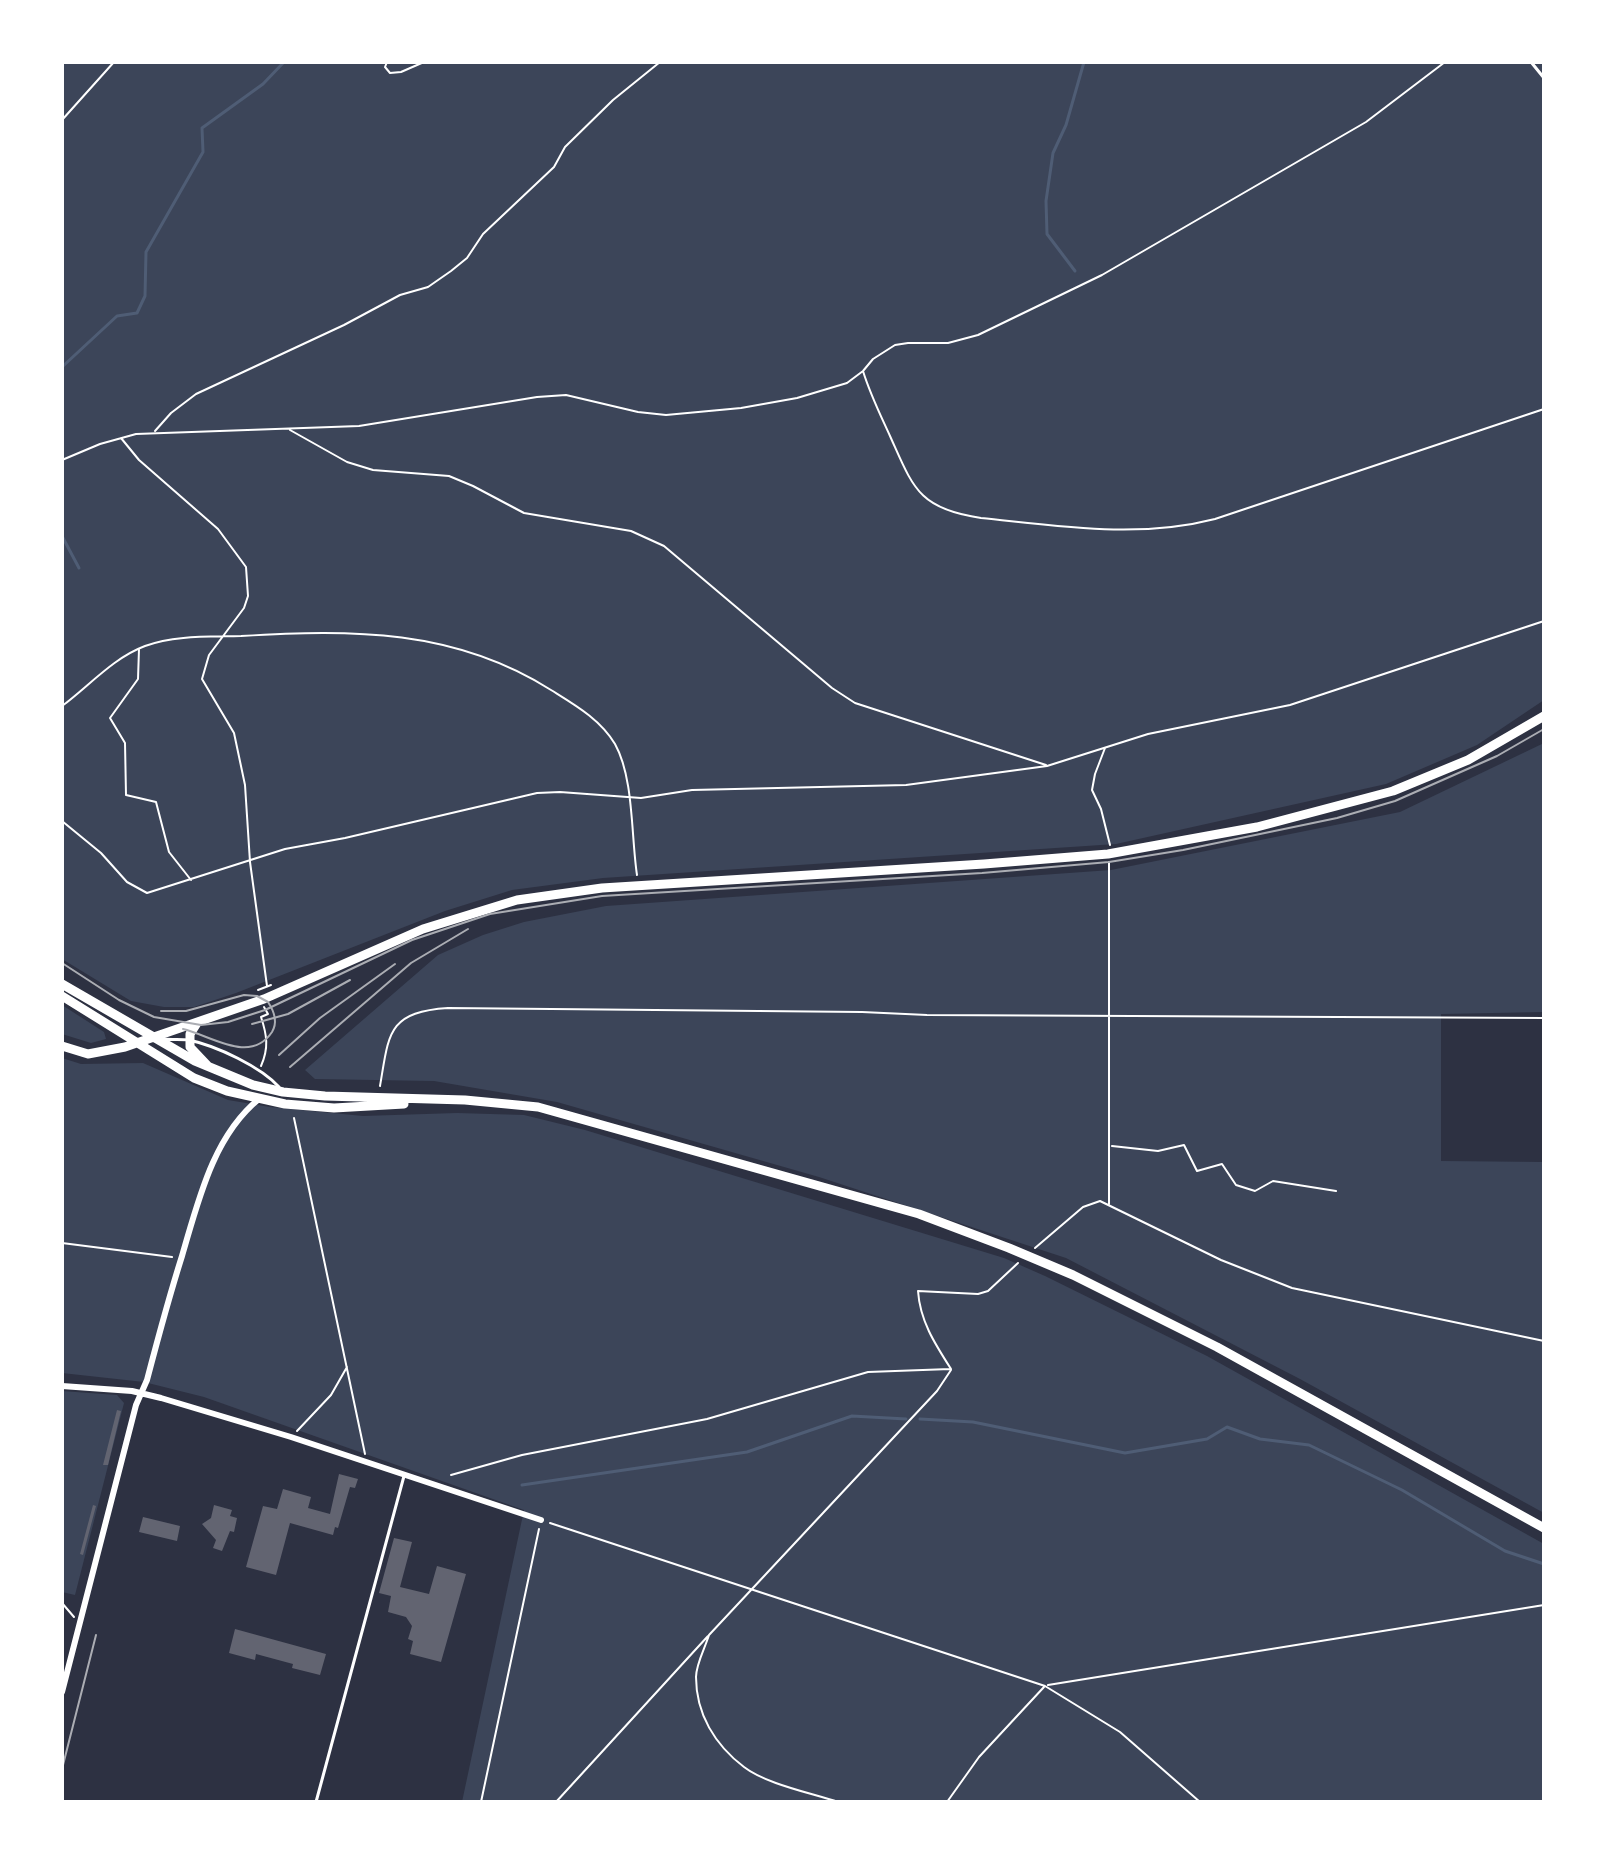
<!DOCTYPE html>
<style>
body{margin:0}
#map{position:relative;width:1606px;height:1864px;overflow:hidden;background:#2d3142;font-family:Raleway,sans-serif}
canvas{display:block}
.frame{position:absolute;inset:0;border:64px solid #fff;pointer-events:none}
</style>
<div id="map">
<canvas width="1606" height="1864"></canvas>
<div class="frame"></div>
</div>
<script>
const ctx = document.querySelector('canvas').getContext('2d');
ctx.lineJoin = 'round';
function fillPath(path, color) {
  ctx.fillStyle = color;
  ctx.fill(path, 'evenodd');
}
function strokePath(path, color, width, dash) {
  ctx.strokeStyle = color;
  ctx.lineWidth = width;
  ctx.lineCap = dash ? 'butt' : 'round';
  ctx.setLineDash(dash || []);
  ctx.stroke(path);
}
fillPath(new Path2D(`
 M62 62H1544V700L1477 745 1386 784 1116 844 603 878 512 890 445 911 236 993 194 1007H164L131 1001 62 959Z
 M1544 743V1012L1441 1014V1161L1544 1162V1513L1300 1379 1066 1258 819 1177 557 1102 434 1081 315 1079 305 1070 438 955 483 935 524 922 606 906 1111 870 1400 812Z
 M62 1005 104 1032 106 1039 91 1043 62 1034Z
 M62 1058 81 1064 143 1063 228 1100 270 1107 363 1116 457 1113 524 1115 585 1130 1004 1258 1045 1276 1207 1356 1544 1544V1802H462L524 1510 204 1397 144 1382 62 1373Z
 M62 1391 117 1395 124 1403 75 1595 62 1592Z`), '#3c4559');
strokePath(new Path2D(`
 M1075 271 1047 234 1046 201 1053 153 1066 125 1084 62
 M62 367 117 316 137 313 145 296 146 252 203 152 202 128 263 84 284 62
 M62 536 79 568
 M920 1419 973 1422 1125 1453 1207 1439 1227 1427 1260 1439 1309 1445 1402 1490 1505 1551 1544 1564
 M522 1485 747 1452 852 1416 906 1419`), '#4f5d75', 3);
fillPath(new Path2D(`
 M117 1410 121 1411 108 1465H103Z
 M339 1474 358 1479 355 1488 350 1487 338 1528 335 1527 333 1535 290 1523 276 1575 246 1567 263 1506 277 1509 283 1489 311 1497 308 1508 330 1514Z
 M93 1505 96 1506 83 1555 80 1554Z
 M214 1505 232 1510 230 1516 237 1518 234 1532 230 1531 222 1551 213 1548 216 1540 202 1524 211 1518Z
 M143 1517 180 1526 177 1541 139 1532Z
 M394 1538 412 1542 400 1587 429 1594 437 1566 466 1574 441 1662 410 1654 413 1641 408 1639 412 1626 406 1617 388 1612 391 1596 379 1593Z
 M235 1629 326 1654 320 1675 292 1668 293 1664 256 1654 255 1660 229 1653Z`), '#626471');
strokePath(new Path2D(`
 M387 62 385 67 390 73 401 72 424 62
 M62 120 114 62
 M863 371C870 394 880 414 890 436 913 487 918 509 981 518 1059 526 1138 539 1215 519L1544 409
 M290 430 347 462 373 470 449 476 473 486 524 513 631 531 664 546 832 688 855 703 1046 765
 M155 431 171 413 196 394 344 325 400 295 428 287 451 271 467 258 483 234 554 167 565 147 613 100 660 62
 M121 438 139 460 218 529 246 567 248 596 244 608 209 655 202 679 234 733 245 785 250 862 267 986
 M62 460 100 444 136 434 359 426 537 397 566 395 638 412 666 415 741 408 797 398 847 383 863 371 873 359 895 345 908 343H948L978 335 1102 275 1366 122 1445 62
 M139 649 138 679 110 718 125 743 126 795 156 802 169 852 191 880
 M62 706C89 686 113 658 145 646 175 635 210 637 241 636 352 629 455 629 551 690 575 705 600 719 615 744 634 778 631 836 637 875
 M1105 748 1095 774 1092 790 1101 809 1110 845
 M62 821 101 853 127 882 147 893 285 849 345 838 537 793 560 792 641 798 692 790 906 785 1047 766 1148 734 1290 705 1544 621
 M258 990 271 985
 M261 1066C269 1048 267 1035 261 1017L268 1014 264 1007
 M380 1086C389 1034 387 1012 448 1008L862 1012 927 1015 1544 1018
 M294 1118 365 1454
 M1112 1146 1158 1151 1184 1145 1197 1171 1222 1164 1236 1185 1255 1191 1273 1181 1336 1191
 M1109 1204V862
 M62 1243 172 1257
 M1035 1248 1083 1207 1100 1201 1221 1260 1292 1288 1544 1341
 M951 1369C935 1344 920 1321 918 1291L978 1294 988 1291 1018 1263
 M297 1431 331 1395 347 1367
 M451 1475 522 1455 707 1419 868 1372 950 1369
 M550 1523 1045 1686 1120 1732 1200 1802
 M62 1603 74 1617
 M1048 1685 1544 1605
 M481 1802 539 1529
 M556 1802 708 1636
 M838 1802C811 1793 766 1784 744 1767 715 1745 696 1714 696 1677 696 1664 705 1648 709 1635L937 1391 951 1370
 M947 1802 979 1757 1044 1687`), '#fff', 2);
strokePath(new Path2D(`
 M1531 62 1544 78
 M164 1039C172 1040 181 1039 189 1040 217 1046 261 1067 279 1087
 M316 1802 404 1476`), '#fff', 3);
strokePath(new Path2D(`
 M62 1386 132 1391 161 1398 291 1437 541 1520
 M62 1692 136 1405 147 1380C158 1338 169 1297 182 1256 198 1202 213 1136 259 1099`), '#fff', 6);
strokePath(new Path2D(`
 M62 984 195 1061 253 1085 283 1092 325 1096 465 1100 538 1107 919 1214 1009 1248 1073 1275 1217 1347 1544 1528
 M62 996 194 1078 227 1091 285 1104 334 1108 404 1104
 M197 1023 190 1034V1047L208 1066
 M62 1046 88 1054 125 1047 264 999 423 929 517 900 602 888 984 864 1108 854 1257 827 1393 791 1468 760 1544 716`), '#fff', 9);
strokePath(new Path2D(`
 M62 963 119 1000 154 1017 201 1025 228 1022 265 1010 412 940 490 914 602 896 982 873 1109 862 1183 850 1337 818 1395 801 1497 756 1544 729
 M161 1011H186L244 995 257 996 268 1002C274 1011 278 1022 272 1032 250 1065 210 1035 183 1029
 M252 1024 288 1014 350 980
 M279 1055 320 1018 395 964
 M290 1067 411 963 468 929
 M63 1765 96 1635`), '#abadb3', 2);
</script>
